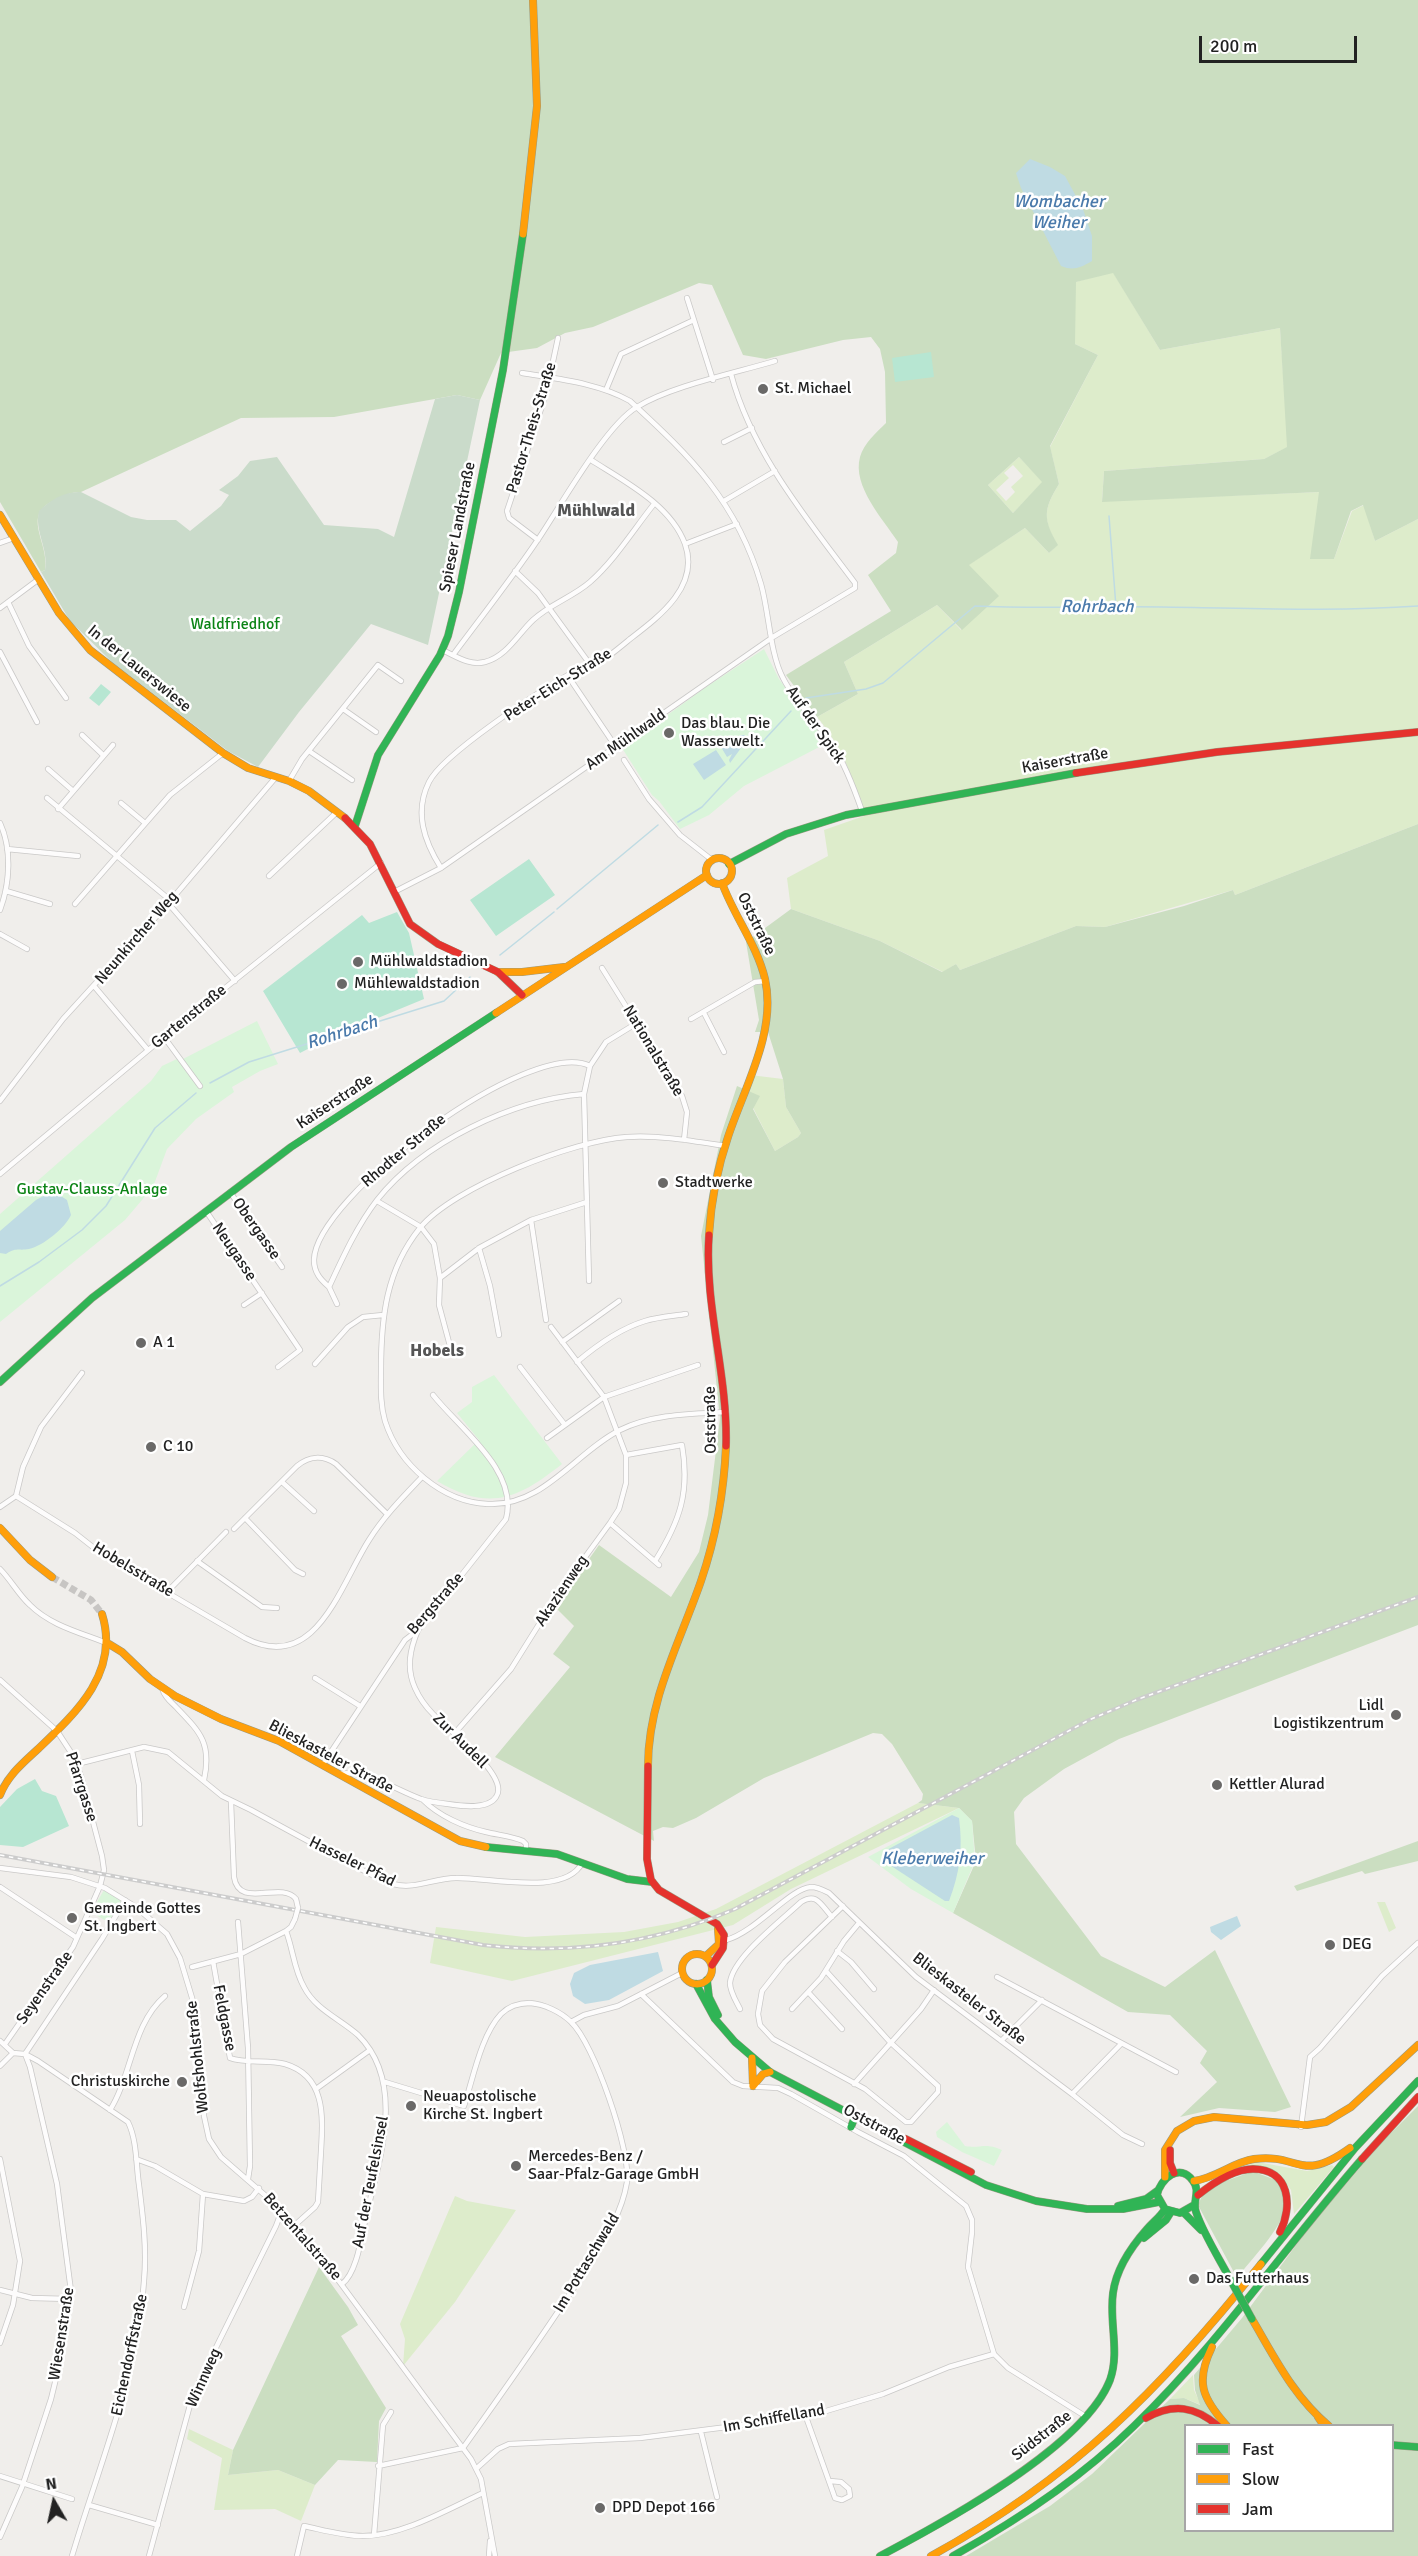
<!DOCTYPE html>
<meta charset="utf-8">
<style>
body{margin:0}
#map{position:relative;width:1418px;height:2556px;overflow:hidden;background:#f0eeeb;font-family:Signika,sans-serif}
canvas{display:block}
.legend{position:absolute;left:1184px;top:2424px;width:210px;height:108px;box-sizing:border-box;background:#fff;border:2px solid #a7a7a7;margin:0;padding:8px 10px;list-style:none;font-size:18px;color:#222}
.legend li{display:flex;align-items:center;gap:12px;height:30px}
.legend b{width:30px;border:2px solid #a7a7a7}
.north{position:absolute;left:24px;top:2472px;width:60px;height:60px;-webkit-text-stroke:4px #fff;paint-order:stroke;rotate:351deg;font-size:16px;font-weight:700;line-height:24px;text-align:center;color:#222}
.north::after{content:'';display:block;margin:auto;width:21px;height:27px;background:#222;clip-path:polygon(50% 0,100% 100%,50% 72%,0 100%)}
.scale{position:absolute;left:1199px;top:36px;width:158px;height:27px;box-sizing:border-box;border:3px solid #222;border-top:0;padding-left:8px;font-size:18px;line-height:21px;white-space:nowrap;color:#222;-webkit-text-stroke:4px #fff;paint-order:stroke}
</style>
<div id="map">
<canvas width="1418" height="2556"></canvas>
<ul class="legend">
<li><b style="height:8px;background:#30b455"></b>Fast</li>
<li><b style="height:8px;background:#ff9f0a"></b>Slow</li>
<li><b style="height:8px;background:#e5322d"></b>Jam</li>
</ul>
<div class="north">N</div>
<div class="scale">200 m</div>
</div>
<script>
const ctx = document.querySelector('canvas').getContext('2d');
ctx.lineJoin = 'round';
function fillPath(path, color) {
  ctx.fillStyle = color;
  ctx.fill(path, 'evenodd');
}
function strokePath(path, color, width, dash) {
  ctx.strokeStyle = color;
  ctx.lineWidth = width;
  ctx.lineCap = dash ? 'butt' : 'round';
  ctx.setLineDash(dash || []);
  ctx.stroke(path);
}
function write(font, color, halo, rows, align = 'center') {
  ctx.font = font + ' Signika,sans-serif';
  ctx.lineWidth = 5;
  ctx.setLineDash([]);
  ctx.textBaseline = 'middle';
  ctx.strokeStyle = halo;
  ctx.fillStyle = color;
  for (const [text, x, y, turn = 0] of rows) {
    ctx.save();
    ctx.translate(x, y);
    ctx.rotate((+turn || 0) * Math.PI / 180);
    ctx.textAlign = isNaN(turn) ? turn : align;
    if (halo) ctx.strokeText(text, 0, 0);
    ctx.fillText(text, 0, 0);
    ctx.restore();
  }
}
fillPath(new Path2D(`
 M1113 272 1160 350 1280 328 1288 447 1264 459 1104 471 1102 501 1320 492 1311 559H1334L1352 511 1364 505 1375 541 1418 519V824L1235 895 1233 890 1105 927 1076 926 960 970 956 964 943 972 880 941 791 909 787 878 828 856 824 830 864 816C852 775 844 750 817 717L858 694 844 662 937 605 961 630 968 565 1025 528 1049 553 1057 545C1043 519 1043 510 1059 484L1050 447 1098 355 1075 344V282Z
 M1019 457 1043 482 1013 513 988 485ZM1013 465 1023 476 1011 487 1015 492 1006 501 996 490 1009 478 1004 473Z
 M750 1075 783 1079 786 1107 801 1133 798 1137 775 1151 744 1090Z
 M918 1803 959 1808 791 1889 733 1925 512 1981 430 1963 436 1927 525 1937 624 1932 678 1922 716 1909Z
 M1377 1902H1385L1396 1928 1389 1932Z
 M1257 2162 1307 2171 1332 2165 1334 2167 1294 2214 1291 2190 1278 2173 1237 2169Z
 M455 2196 467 2201 516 2210 455 2302 403 2366 405 2339 400 2324Z
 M1193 2375 1194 2390 1201 2405 1184 2398 1170 2399Z
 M189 2429 233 2450 228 2475 278 2470 315 2485 301 2521 275 2509 214 2510 222 2458 187 2439Z`), '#ddeccb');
fillPath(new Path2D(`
 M0 0H1418V519L1375 541 1363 505 1351 511 1334 559H1310L1319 492 1102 502 1104 471 1264 459 1287 447 1280 328 1160 350 1113 273 1076 282 1075 344 1098 355 1050 446 1059 484C1043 510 1043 519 1058 545L1049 553 1025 528 969 565 999 596 962 630 937 605 844 662 858 694 817 717 786 675 891 611 868 575 896 553 898 542C883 519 852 486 860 457 864 443 876 433 886 423L885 372 880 349 871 337 843 340 766 359 743 355 712 285 699 283 593 327 565 333 537 348 501 353 480 400 457 395 334 417 241 418 81 492C70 492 63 496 53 501 21 516 50 543 45 570L41 572 0 502ZM1019 457 1042 482 1013 513 988 485Z
 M1418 824V1625L1119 1739 1064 1769 1024 1798 1014 1812 1016 1844 1101 1956 1165 1987 1215 1950 1291 2107 1275 2112 1219 2108 1180 2117 1217 2082 1200 2063 1207 2051 1170 2015 1128 2012 953 1913 976 1861 972 1821 959 1808 918 1803 922 1800 923 1794 892 1744 882 1734 873 1733 764 1778 696 1818 673 1828 663 1827 653 1831 654 1841 495 1757 570 1667 553 1654 574 1626 555 1607 599 1545 671 1597 699 1552 708 1515 720 1418 701 1236 721 1135 737 1086 760 1096 753 1109 775 1151 798 1137 801 1133 786 1107 783 1079 768 1032H755L759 1020 746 942 791 909 880 941 942 972 956 964 960 970 1076 926 1105 927 1184 906 1233 890 1235 895Z
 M1418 1841V1861L1365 1874 1362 1871 1297 1891 1294 1886Z
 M1418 2106V2556H966L1050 2506 1092 2474 1170 2399 1184 2398 1200 2405 1195 2390 1194 2375 1242 2318 1314 2221 1383 2141ZM1186 2426H1392V2530H1186Z
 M1248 2173H1257L1276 2180C1281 2189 1286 2197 1285 2207 1283 2227 1250 2261 1237 2278L1198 2205 1202 2196 1220 2183Z
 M319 2267 348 2307 358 2325 341 2336 386 2408 379 2421 377 2462 338 2460 315 2485 278 2470 228 2475 233 2450Z`), '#cbdec1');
fillPath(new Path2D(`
 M457 395 480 400 428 645 371 624 299 712 258 767 228 751 112 662 70 621 41 572 45 570C49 549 34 531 39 511 50 500 65 491 81 492L131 517 147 520H176L190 531 221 506 229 495 219 490 238 476 250 461 277 457 324 525 378 529 394 537 435 399Z`), '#cadbca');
fillPath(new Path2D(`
 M764 649 779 679 827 743 744 786 709 815 680 829 659 801 652 795 622 748 706 687Z
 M257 1021 278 1064 260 1071 232 1087 234 1092 196 1119 167 1149 153 1187 125 1220 0 1322V1214L151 1081 162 1066 179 1058 181 1060Z
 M494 1375 562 1464C518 1499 489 1512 437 1481L479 1440 457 1413 472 1402V1387Z
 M959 1808 972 1821 975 1861 953 1913 911 1889 868 1857Z
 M104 1890 122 1901 108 1922 91 1912Z
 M947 2122 965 2146C981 2149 984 2142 1002 2150L994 2166 962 2152 937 2137 936 2132Z`), '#daf5da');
fillPath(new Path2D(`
 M931 352 934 377 895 382 892 358Z
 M101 684 111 692 99 706 89 698Z
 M529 859 555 895 496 936 470 900Z
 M397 912 409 933 424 999 327 1039 300 1053 263 991 362 915 369 923Z
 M35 1779 42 1791 56 1796 69 1826 23 1847 0 1845V1807L17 1789Z`), '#b7e6d2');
fillPath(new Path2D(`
 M1030 159 1050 167 1065 176 1083 209 1092 236V261C1080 268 1073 271 1061 266L1021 188 1016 173Z
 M741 735H745L743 742 746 746 741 748 730 763 729 760 732 754 727 757 721 747 732 742Z
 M716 750 726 765 704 780 693 764Z
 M53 1191 67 1200 71 1215C65 1228 43 1246 29 1249 18 1251 17 1247 6 1254L0 1253V1231L36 1200Z
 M952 1815 959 1818C963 1849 960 1872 949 1901H945L882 1860 883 1852Z
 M1237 1916 1241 1926 1221 1940 1211 1932 1210 1927Z
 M658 1952 663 1971 609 2000 585 2004 573 1996 570 1984 574 1973 590 1965Z`), '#bfdbe3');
strokePath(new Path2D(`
 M1109 516 1116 607
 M806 698 866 689 883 683 975 606C1038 609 1100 606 1162 607 1247 608 1333 612 1418 606
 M678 822 702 807 791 711
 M557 909 658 825
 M500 955 554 912
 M210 1083 249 1062 444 1001 470 977
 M0 1286 39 1262 82 1230 106 1206 155 1128 196 1093`), '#bfdbe3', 1.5);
strokePath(new Path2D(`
 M52 1577 91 1600 102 1614`), '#c7c5c3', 7, [7, 3.5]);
const street = new Path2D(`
 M687 298 713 380
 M522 373C558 379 598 383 630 401 691 457 737 502 761 584 769 612 770 654 783 678 795 702 816 722 832 744 845 764 854 788 862 811
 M606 390 621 354 694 320
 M724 442 752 428
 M724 501 775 471
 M538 540 509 518 507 511 546 394 558 338
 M0 543 14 538
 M685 544 737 524
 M515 571 538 593 592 667
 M8 602 29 646 66 698
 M0 608 39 579
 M442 650C456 656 469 666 485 662 507 656 518 634 533 620 550 604 573 597 590 582 615 560 634 529 654 504
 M0 652 37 722
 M453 655C482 616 512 578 539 538 561 505 606 425 637 407 671 386 735 373 775 361
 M568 676 616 747
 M343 709 376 732
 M82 735 103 755
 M309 751 352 780
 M624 760 649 799 680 835 712 860
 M48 769 72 790
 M289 781 302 759 378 665 401 681
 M47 798 170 900
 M121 803 145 823
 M58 809 113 745
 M0 823C12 849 10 883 0 910
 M7 849 78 856
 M441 868C424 841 414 812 429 782 443 754 538 692 568 675 575 671 583 671 590 668 604 661 618 649 630 639 660 616 700 586 685 544 671 505 624 481 591 460
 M269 876 337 812
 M6 891 50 904
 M394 892 441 868 773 637 855 588V583C807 519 752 453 731 374
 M168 903 235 981
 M75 904 170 795 223 753
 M0 934 27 949
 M602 968 682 1096 687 1112 684 1140
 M94 986 148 1050
 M704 1013 724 1052
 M691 1019 755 982 766 981
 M164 1037 200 1086
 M590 1066 606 1042 637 1023
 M0 1101 63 1019 165 907 276 777
 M725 1146C693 1141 660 1135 627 1137 575 1140 453 1187 420 1228 386 1270 381 1318 381 1370 381 1387 380 1404 385 1421 399 1465 442 1502 488 1504 543 1507 576 1452 620 1430 653 1414 690 1414 726 1412
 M0 1174 164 1037 381 863
 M230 1192 282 1267
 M377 1201 421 1227 434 1244 440 1278 439 1305 450 1346
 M206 1211 300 1350 278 1367
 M479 1248 490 1286 499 1335
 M440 1278 479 1248 531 1220
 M329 1287C321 1280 314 1273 314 1260 315 1197 531 1036 590 1066L584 1094 589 1281
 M337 1304 329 1287C343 1257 357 1226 377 1200 423 1142 512 1100 584 1094
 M244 1305 262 1293
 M546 1320 531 1220 587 1202
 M562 1342 619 1301
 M577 1362C597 1345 619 1329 645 1321 658 1317 673 1316 686 1314
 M315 1364 348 1327 363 1317 383 1315
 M520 1367 565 1425
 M547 1438 604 1397 698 1365
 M626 1455 682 1445C690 1492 680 1521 655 1561
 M282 1482 314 1511
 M16 1496 75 1533 103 1555 245 1638C316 1675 340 1585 369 1540 384 1516 403 1497 422 1477
 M0 1507 16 1496 23 1467 41 1427 82 1373
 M245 1518 295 1570 303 1574
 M610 1523 659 1565
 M234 1529 297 1466C309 1456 323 1455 336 1464L387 1514
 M197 1561 262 1607 277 1608
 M0 1569C11 1580 18 1594 30 1605 51 1626 82 1633 109 1644
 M168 1591 226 1532
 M315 1678 360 1706
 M0 1680 57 1731 72 1754 81 1776 102 1856 104 1870 100 1886 73 1947 5 2044
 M162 1688C164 1696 170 1701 176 1707 200 1732 212 1743 204 1780
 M454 1734 511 1669 558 1594 610 1523 619 1509 626 1483V1455L604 1397 551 1327
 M132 1751 139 1785 140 1824
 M77 1764 144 1747 168 1752 222 1796 251 1810C282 1827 313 1844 344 1860 360 1868 376 1879 393 1884 415 1890 434 1878 456 1878 487 1877 565 1897 582 1863
 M323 1764 405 1640 418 1630 506 1519C519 1471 460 1429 433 1395
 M338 1774C366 1769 396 1790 421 1799 430 1802 439 1803 448 1804 461 1806 488 1810 496 1797 511 1776 447 1729 433 1714 426 1707 419 1697 415 1688 406 1668 410 1649 418 1630
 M423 1800C439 1816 464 1827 486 1832 498 1835 511 1836 523 1841L526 1844V1850
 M231 1802 234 1877C239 1910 281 1880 296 1899L298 1908
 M0 1868 71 1877 105 1888 136 1907 167 1934 180 1958 196 2011 204 2116 209 2139 221 2157 282 2210 318 2253 471 2459 481 2479 495 2556
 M0 1887 77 1938
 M238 1922 248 2048 250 2166 248 2179
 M286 1931C293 1949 294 1970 304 1987 315 2009 340 2019 358 2035 405 2081 381 2156 367 2212 362 2232 358 2272 342 2284
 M726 1940C756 1932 790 1888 811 1887 818 1887 823 1890 829 1893L916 1977 1072 2094 1123 2135 1142 2144
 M837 1951 851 1962 874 1989
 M213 1961 230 2058C245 2064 268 2059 285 2064 326 2076 323 2117 321 2151 320 2168 319 2185 318 2202L315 2207 295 2225
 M192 1967 241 1954 286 1931 291 1927 295 1919
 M826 1971 890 2042 938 2086V2092L911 2122H906L865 2089 773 2039 760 2025 758 2014 762 1991 785 1962 843 1906
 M997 1977 1176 2072
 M809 1993 842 2029
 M641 1994 733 2082 743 2086 778 2088 791 2094 858 2132 904 2156 966 2206 972 2220V2232L968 2267 994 2354
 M740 2009C736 2001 730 1992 730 1983 732 1958 782 1920 801 1902 817 1892 821 1905 832 1917
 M792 2009 821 1978 844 1941 859 1923
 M571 2022 584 2015 618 2006 682 1973
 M0 2041 13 2053
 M1001 2041 1042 2000
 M13 2053 25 2054 38 2061 128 2122C137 2140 136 2165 139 2185 143 2217 147 2249 144 2281 137 2377 99 2465 72 2556
 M25 2054 102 1939 125 1900
 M0 2066 13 2053
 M385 2082 464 2106C473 2079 481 2035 501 2014 509 2006 519 2003 530 2003 544 2004 561 2012 571 2022 594 2043 631 2151 627 2182 621 2219 598 2249 579 2280 542 2337 503 2392 463 2448
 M854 2084 921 2009 934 1990
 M316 2089 370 2050
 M1072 2094 1121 2044
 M110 2110C132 2075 132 2024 165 1996
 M1301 2127 1310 2057 1320 2048 1382 1976 1418 1943
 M0 2159 20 2261 13 2305 0 2343
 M136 2159 155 2166 203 2194 244 2201 252 2197 259 2188
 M0 2290 32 2298 70 2299
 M184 2307 199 2251 203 2194
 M806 2417 835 2498 842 2500 850 2496 849 2489 841 2482 830 2481
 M701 2432 717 2497
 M378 2466 463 2448
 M477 2468 498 2449 509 2444 640 2438 806 2417 883 2394 949 2367 994 2354 1008 2368 1085 2416
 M0 2476 72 2499
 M89 2505 158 2525
 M374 2535 383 2425 391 2412
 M0 2537 22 2487 51 2399 60 2362 71 2291 57 2184 30 2067 25 2054
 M149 2556 193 2394 276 2226 282 2210
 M297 2556 304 2526C323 2530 343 2536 363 2536 402 2536 448 2509 483 2493
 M489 2556 490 2541`);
const fast = new Path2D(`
 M355 826 378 755 440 655 448 636 459 592 503 370 523 234
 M729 864 786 834 846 815 1076 773
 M0 1382 92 1298 291 1147 496 1013
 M486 1847 557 1854 627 1879 652 1882
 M707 1980 709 1997 718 2015
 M696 1984 715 2019 735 2042 770 2072 986 2185 1036 2201 1087 2209H1123L1159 2202
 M851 2127 856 2114
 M1194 2205 1180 2213 1165 2209 1157 2195C1160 2179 1180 2162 1193 2181 1201 2191 1192 2201 1196 2212 1204 2235 1219 2258 1230 2279
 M1118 2206 1146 2199 1157 2191
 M1183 2212 1201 2230
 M1144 2238 1166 2220 1171 2212
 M1261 2264 1355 2148 1418 2081
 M1392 2445 1418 2447
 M880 2556C943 2523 1084 2447 1110 2380 1120 2352 1109 2322 1113 2293 1116 2270 1131 2247 1147 2229 1153 2222 1160 2217 1165 2209
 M953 2556C1018 2520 1081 2478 1134 2426 1218 2345 1285 2247 1362 2159`);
const slow = new Path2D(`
 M523 234 537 106 533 0
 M0 515 59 613 90 650 223 753 248 768 289 781 309 791 345 818
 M706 871a13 13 0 1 1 26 0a13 13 0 1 1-26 0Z
 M498 972H522L564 967
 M496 1013 707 875
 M709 1235C711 1202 717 1169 728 1137 744 1088 777 1032 765 979 757 945 734 916 722 883
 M0 1528 30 1560 52 1577
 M109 1644 122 1652 150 1679 175 1696 221 1719 279 1741 460 1841 486 1847
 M648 1766C648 1700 680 1642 701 1581 716 1537 724 1492 726 1446
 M0 1795C8 1775 23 1763 38 1749 77 1712 120 1672 102 1614
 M682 1969a15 15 0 1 1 30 0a15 15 0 1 1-30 0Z
 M706 1956 719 1944 718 1929
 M752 2058 753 2086
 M753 2086 763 2074 770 2072
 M1165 2177V2150L1177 2131 1194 2121 1214 2117 1307 2125 1326 2122 1351 2107 1418 2045
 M1194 2181C1216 2178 1233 2162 1254 2159 1300 2153 1300 2184 1350 2148
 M1252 2319C1275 2358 1294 2397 1329 2426
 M1212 2347C1195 2382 1202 2398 1227 2426
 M1318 2417 1324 2426
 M931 2556C1072 2479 1162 2388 1261 2264`);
const jam = new Path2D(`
 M1076 773 1217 752 1418 732
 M345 818 370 844 410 924 438 944 498 972 522 995
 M709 1235C704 1306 728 1374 726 1446
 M648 1766 647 1859 651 1880 659 1890 717 1924 724 1935 723 1948 712 1965
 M906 2139 971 2172
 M1170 2150V2163L1174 2173
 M1362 2159 1418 2097
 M1198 2195C1213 2183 1233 2169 1253 2169 1290 2169 1293 2206 1280 2232
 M1146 2418C1173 2403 1195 2406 1218 2426`);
strokePath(street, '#c9c8c7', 6);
strokePath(fast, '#999a82', 8);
strokePath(slow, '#999a82', 8);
strokePath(jam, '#999a82', 8);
strokePath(street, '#fdfcfc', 4.5);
strokePath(fast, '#30b455', 7);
strokePath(slow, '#ff9f0a', 7);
strokePath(jam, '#e5322d', 7);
const rail = new Path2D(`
 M0 1855 483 1945C571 1955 654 1944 735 1909L1089 1720 1136 1700 1418 1597`);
strokePath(rail, '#ccc', 4);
strokePath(rail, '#fff', 1.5, [4.5]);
const streetBridge = new Path2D(`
 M295 1919 298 1908`);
const fastBridge = new Path2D(`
 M1230 2279 1252 2319`);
strokePath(streetBridge, '#c9c8c7', 6, []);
strokePath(fastBridge, '#999a82', 8, []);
strokePath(streetBridge, '#fdfcfc', 4.5);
strokePath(fastBridge, '#30b455', 7);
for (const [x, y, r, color] of [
 [763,389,6,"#6a6968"],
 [669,733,6,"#6a6968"],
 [358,962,6,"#6a6968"],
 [342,984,6,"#6a6968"],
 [663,1183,6,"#6a6968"],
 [141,1343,6,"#6a6968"],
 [151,1447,6,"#6a6968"],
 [1396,1715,6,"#6a6968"],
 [1217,1785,6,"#6a6968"],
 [72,1918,6,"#6a6968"],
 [1330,1945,6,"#6a6968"],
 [182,2082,6,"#6a6968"],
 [411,2106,6,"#6a6968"],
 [516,2166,6,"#6a6968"],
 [1194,2279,6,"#6a6968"],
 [600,2508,6,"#6a6968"]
]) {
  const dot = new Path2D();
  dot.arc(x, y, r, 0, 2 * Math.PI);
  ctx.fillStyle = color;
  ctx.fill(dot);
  strokePath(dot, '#fff', 2);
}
write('16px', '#222', '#fff', [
 ["St. Michael",775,389],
 ["Das blau. Die",681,724],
 ["Wasserwelt.",681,742],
 ["Mühlwaldstadion",370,962],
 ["Mühlewaldstadion",354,984],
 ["Stadtwerke",675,1183],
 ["A 1",153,1343],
 ["C 10",163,1447],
 ["Lidl",1384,1706,"right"],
 ["Logistikzentrum",1384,1724,"right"],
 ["Kettler Alurad",1229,1785],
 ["Gemeinde Gottes",84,1909],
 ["St. Ingbert",84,1927],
 ["DEG",1342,1945],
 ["Christuskirche",170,2082,"right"],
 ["Neuapostolische",423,2097],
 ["Kirche St. Ingbert",423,2115],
 ["Mercedes-Benz /",528,2157],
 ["Saar-Pfalz-Garage GmbH",528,2175],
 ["Das Futterhaus",1206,2279],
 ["DPD Depot 166",612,2508]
], 'left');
write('16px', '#222', '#fff', [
 ["Pastor-Theis-Straße",532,428,-73],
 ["Spieser Landstraße",458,527,-79],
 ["In der Lauerswiese",139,669,39],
 ["Peter-Eich-Straße",558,685,-32],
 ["Auf der Spick",815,725,55],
 ["Am Mühlwald",626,740,-35],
 ["Kaiserstraße",1065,761,-10],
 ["Oststraße",756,924,64],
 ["Neunkircher Weg",137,938,-49],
 ["Gartenstraße",189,1017,-39],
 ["Nationalstraße",653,1051,59],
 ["Kaiserstraße",335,1102,-33],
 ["Rhodter Straße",404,1151,-40],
 ["Obergasse",256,1229,55],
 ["Neugasse",234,1252,56],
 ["Oststraße",711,1420,-91],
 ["Hobelsstraße",133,1570,31],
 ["Akazienweg",562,1591,-56],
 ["Bergstraße",436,1604,-49],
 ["Zur Audell",460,1741,45],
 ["Blieskasteler Straße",331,1757,28],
 ["Pfarrgasse",81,1787,72],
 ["Hasseler Pfad",352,1862,26],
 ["Seyenstraße",45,1988,-55],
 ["Blieskasteler Straße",969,1999,38],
 ["Feldgasse",224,2018,79],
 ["Wolfshohlstraße",198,2057,-96],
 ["Oststraße",874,2125,28],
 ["Auf der Teufelsinsel",371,2182,-79],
 ["Betzentalstraße",302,2237,49],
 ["Im Pottaschwald",587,2263,-59],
 ["Wiesenstraße",62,2334,-81],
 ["Eichendorffstraße",130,2355,-78],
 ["Winnweg",204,2378,-66],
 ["Im Schiffelland",774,2419,-10],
 ["Südstraße",1042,2436,-38]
]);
write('16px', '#0c8416', '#fff', [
 ["Waldfriedhof",235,625],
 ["Gustav-Clauss-Anlage",92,1190]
]);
write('italic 18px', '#4a7aab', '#fff', [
 ["Wombacher",1059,202],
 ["Weiher",1059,223],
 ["Rohrbach",1097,607],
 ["Rohrbach",342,1033,-18],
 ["Kleberweiher",932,1859]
]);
write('bold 18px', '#555', '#fff', [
 ["Mühlwald",596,511],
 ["Hobels",437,1351]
]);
</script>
